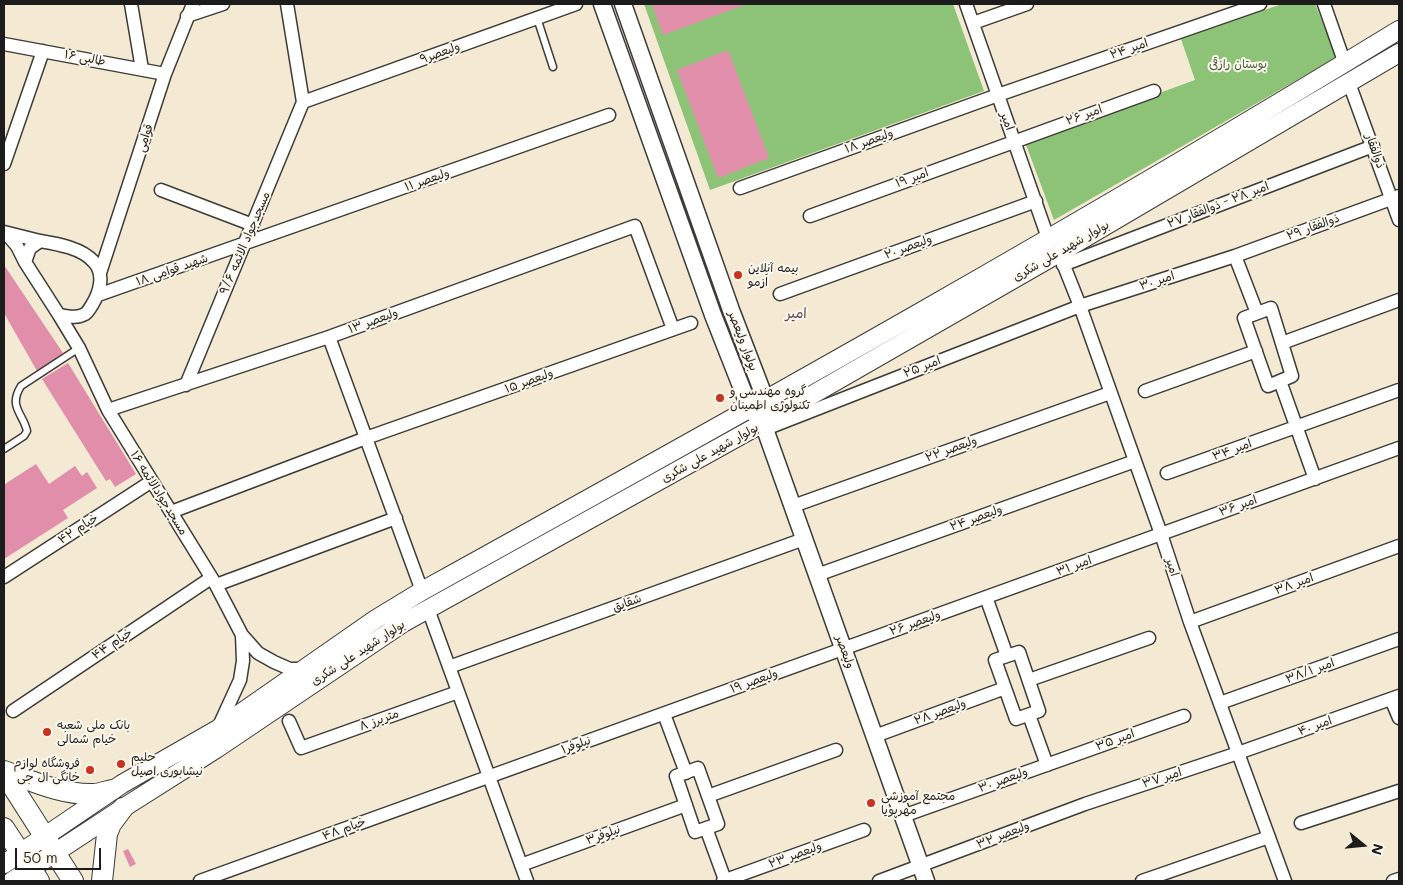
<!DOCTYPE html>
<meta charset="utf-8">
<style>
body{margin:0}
#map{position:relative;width:1403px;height:885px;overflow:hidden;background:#f4e9d2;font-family:Mali,sans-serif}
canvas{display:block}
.frame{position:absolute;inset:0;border:5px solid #1c1c1c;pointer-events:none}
.north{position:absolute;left:1338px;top:820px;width:50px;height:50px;-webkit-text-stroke:4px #fbf7ec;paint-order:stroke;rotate:107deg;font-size:14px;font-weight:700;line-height:20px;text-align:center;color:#1c1c1c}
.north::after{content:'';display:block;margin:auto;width:18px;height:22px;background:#1c1c1c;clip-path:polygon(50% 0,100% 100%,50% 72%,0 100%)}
.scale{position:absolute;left:15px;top:848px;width:86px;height:22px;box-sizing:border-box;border:2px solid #1c1c1c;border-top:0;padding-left:6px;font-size:15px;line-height:18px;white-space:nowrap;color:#1c1c1c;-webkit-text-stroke:4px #fbf7ec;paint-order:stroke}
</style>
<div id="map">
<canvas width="1403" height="885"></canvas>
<div class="frame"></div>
<div class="north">N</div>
<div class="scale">50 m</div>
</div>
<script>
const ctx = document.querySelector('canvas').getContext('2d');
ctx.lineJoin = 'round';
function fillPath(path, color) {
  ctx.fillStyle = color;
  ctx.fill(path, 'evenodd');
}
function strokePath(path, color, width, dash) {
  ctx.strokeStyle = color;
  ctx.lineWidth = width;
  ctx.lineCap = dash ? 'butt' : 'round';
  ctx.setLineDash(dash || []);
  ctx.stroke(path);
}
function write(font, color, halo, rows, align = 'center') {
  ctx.font = font + ' Mali,"Playpen Sans Arabic",sans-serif';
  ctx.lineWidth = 4;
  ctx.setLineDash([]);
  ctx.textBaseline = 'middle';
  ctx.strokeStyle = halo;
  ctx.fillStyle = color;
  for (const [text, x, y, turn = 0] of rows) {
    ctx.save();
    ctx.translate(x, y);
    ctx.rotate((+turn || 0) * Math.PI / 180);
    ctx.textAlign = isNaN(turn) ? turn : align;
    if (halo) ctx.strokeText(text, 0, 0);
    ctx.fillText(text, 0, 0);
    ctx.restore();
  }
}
fillPath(new Path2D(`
 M644 4H953L984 91 710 190Z
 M1282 4H1315L1337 57 1054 220 1025 142 1195 80 1181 39Z`), '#8dc376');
fillPath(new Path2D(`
 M652 4H747L663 35Z
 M728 50 769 158 718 178 677 70Z
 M4 265 63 353 37 371 4 313Z
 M68 363 136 474 115 487 110 479 106 481 42 379Z
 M36 464 49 484 75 466 82 476 87 472 97 488 63 510 68 518 4 559V482L5 484Z
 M128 849 136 864 130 867 123 851Z`), '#e08ea9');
const service = new Path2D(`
 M537 18 553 67
 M4 449 24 436 27 431C23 413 8 407 21 386L79 348`);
const minor = new Path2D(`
 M131 4 142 69
 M287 4 303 102
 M966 4 1048 238
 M1324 4 1345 64
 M187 16 223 4
 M973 23 1027 4
 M4 44 165 74
 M1349 83 1399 220
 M303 102 576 4
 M4 164 43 51
 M740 188 998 95 1260 4
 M161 190 253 225
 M810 216 1154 91
 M4 232 40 241
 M6 233 17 246 25 262
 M40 241C58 244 82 248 94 262 105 274 100 292 92 305 90 308 88 312 85 314 76 319 68 316 59 315L25 262 30 248Z
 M1059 253 1080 306 1161 534 1190 622 1285 881
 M1235 256 1257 313
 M1063 265 1373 146
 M100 273 165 74 193 4
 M780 294 1036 201
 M98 295 609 115
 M1271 308 1292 376 1268 386 1244 318Z
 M59 315 79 348 108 410 216 585 242 635 258 653 274 662 290 669H305
 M329 337 422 591
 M1282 343 1399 300
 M1280 381 1315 479
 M186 385 303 102
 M1145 391 1256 351
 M108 410 329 337 635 226 673 329
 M768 428 1080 306 1235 256 1399 196
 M1167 473 1399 390
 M793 506 1110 393
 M171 512 366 438 691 323
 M817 575 1135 461
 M4 577 152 481
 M216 585 396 518
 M986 597 1007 656
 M428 609 527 881
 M1190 622 1399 546
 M1019 652 1039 711 1016 719 995 660Z
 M449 667 804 539
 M1029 680 1149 638
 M1391 699 1399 718
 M1220 703 1399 639
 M13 711 211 578
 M664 714 686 773
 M1029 715 1047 765
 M289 721 301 748 458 692
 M218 728 240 680 243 661 242 635
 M875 736 1005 688
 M698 768 718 824 695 832 676 776Z
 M708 796 836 750
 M903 816 1184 716
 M1301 823 1399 791
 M706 828 725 880
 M521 865 686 805
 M200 881 1399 448
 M723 881 864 830
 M879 881 1085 804 1238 753 1399 696
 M1142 881 1269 837
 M1393 881 1399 879`);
const tertiary = new Path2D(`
 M602 4 713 315 750 409 763 423 765 429 926 881
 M623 4 731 310 766 401 764 413`);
const secondary = new Path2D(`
 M4 864 122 784 218 729 376 619 422 591C751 409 1079 226 1399 30
 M12 881 123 808 216 749 403 623 763 423 1059 253 1399 53`);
const primary = new Path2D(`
 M4 771C32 781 62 795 93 794 100 794 106 791 112 790
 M4 773 73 881
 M4 828 39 881
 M102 881 107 834 111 824 123 808`);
strokePath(service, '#3c3b37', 9);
strokePath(minor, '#3c3b37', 15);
strokePath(tertiary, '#3c3b37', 19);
strokePath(secondary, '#3c3b37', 20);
strokePath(primary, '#3c3b37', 22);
strokePath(service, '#fff', 6);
strokePath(minor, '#fff', 12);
strokePath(tertiary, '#fff', 16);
strokePath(secondary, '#fff', 18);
strokePath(primary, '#fff', 20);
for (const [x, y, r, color] of [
 [738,275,5,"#c8321e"],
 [720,398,5,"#c8321e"],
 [47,732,5,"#c8321e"],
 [121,764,5,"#c8321e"],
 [90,770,5,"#c8321e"],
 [871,803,5,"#c8321e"]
]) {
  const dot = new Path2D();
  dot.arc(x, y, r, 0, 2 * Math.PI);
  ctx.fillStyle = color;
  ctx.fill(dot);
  strokePath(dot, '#fbf7ec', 2);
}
write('12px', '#1c1c1c', '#fbf7ec', [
 ["امیر ۲۴",1129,49,-19],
 ["ولیعصر۹",440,53,-20],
 ["طالبی ۱۶",85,58,10],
 ["امیر ۲۶",1084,115,-20],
 ["امیر",1007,121,70],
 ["قوامی",145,138,-72],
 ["ولیعصر ۱۸",869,141,-20],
 ["ذوالفقار",1375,151,70],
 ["امیر ۱۹",912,178,-20],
 ["ولیعصر ۱۱",427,180,-19],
 ["امیر ۲۸ - ذوالفقار ۲۷",1218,205,-21],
 ["ذوالفقار ۲۹",1313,227,-20],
 ["مسجدجواد الائمه ۹/۶",245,243,-67],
 ["ولیعصر ۲۰",908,247,-20],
 ["بولوار شهید علی شکری",1061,251,-30],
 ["شهید قوامی ۱۸",172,270,-19],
 ["امیر ۳۰",1157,281,-18],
 ["ولیعصر ۱۳",373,321,-20],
 ["بولوار ولیعصر",743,341,69],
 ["امیر ۲۵",922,367,-21],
 ["ولیعصر ۱۵",529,381,-20],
 ["ولیعصر ۲۲",951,449,-20],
 ["امیر ۳۴",1232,450,-20],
 ["بولوار شهید علی شکری",710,453,-29],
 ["مسجدجوادالائمه ۱۶",159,493,58],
 ["امیر ۳۶",1238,506,-20],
 ["ولیعصر ۲۴",976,518,-20],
 ["خیام ۴۲",78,529,-33],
 ["امیر ۳۱",1074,566,-20],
 ["امیر",1172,567,72],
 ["امیر ۳۸",1294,584,-20],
 ["شقایق",627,603,-20],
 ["ولیعصر ۲۶",915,623,-20],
 ["خیام ۴۴",112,644,-34],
 ["ولیعصر",845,652,70],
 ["بولوار شهید علی شکری",358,653,-33],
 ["امیر ۳۸/۱",1310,671,-20],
 ["ولیعصر ۱۹",754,681,-20],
 ["ولیعصر ۲۸",940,712,-20],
 ["۸ متریرز",379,720,-20],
 ["امیر ۴۰",1315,726,-20],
 ["امیر ۳۵",1115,740,-20],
 ["نیلوفر۱",576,745,-20],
 ["امیر ۳۷",1162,778,-18],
 ["ولیعصر ۳۰",1003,780,-20],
 ["خیام ۴۸",344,829,-20],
 ["نیلوفر۳",603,835,-20],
 ["ولیعصر ۳۲",1003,835,-21],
 ["ولیعصر ۲۳",795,855,-20]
]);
write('12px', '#495f40', '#fbf7ec', [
 ["بوستان رازقی",1238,64]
]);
write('12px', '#1c1c1c', '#fbf7ec', [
 ["بیمه آنلاین",748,268],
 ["اَزمو",748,282],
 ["گروه مهندسی و",730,391],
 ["تکنولوژی اطمینان",730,405],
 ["بانک ملی شعبه",57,725],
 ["خیام شمالی",57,739],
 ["حلیم",131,757],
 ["نیشابوری اصیل",131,771],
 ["فروشگاه لوازم",80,763,"right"],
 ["خانگی ال جی",80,777,"right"],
 ["مجتمع آموزشی",881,796],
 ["مهرپویا",881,810]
], 'left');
write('14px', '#61444d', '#fbf7ec', [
 ["امیر",796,314]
]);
</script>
